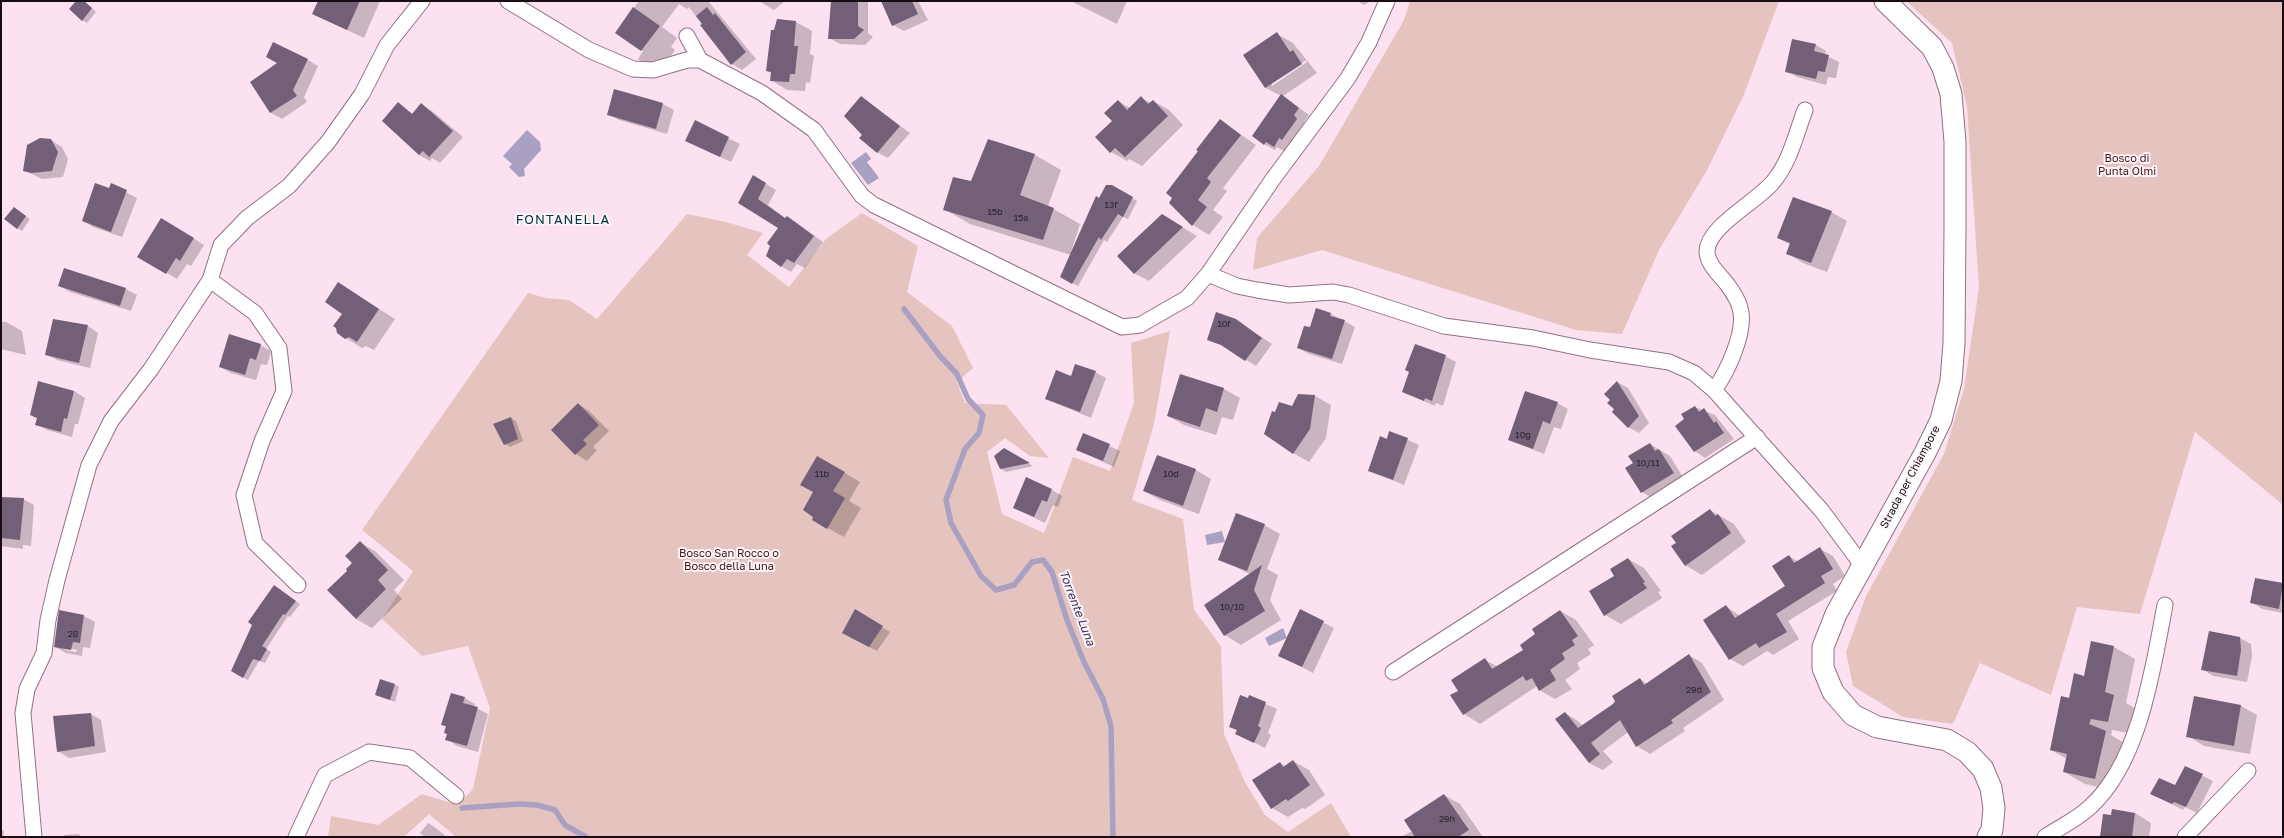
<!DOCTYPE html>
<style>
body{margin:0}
#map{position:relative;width:2284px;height:838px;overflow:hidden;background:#fce1f1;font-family:"Golos Text",sans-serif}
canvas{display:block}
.frame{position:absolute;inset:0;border:2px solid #180d14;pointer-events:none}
</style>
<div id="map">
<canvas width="2284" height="838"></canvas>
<div class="frame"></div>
</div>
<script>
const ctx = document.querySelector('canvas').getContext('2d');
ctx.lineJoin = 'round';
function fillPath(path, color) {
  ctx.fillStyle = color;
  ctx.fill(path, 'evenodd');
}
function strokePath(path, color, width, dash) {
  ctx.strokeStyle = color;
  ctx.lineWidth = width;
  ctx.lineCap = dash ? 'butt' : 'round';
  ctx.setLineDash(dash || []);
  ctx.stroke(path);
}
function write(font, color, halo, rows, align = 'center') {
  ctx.font = font + ' "Golos Text",sans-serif';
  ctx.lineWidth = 4;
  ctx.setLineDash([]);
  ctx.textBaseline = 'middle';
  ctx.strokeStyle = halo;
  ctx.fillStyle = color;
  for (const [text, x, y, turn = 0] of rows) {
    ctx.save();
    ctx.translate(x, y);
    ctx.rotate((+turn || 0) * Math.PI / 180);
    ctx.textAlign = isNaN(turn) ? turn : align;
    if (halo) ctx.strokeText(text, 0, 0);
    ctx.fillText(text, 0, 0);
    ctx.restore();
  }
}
fillPath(new Path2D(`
 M1410 1H1779L1743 97 1706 172 1659 250 1622 334 1576 330 1322 250 1253 270 1257 238 1319 166 1404 20Z
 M1906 1H2283V505L2195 432 2140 614 2077 607 2051 695 1980 663 1953 724 1903 717 1853 686 1846 652 1866 596 1944 454 1964 389 1979 288 1967 107 1952 43Z
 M862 213 918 246 907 292 952 326 973 368 957 382 965 403 1006 405 1049 458 1030 456 1005 438 987 452 1002 514 1044 533 1073 457 1110 471 1134 403 1131 343 1170 331 1154 424 1132 500 1183 519 1194 610 1221 646 1224 734 1245 782 1265 815 1288 832 1331 803 1351 837H456L429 814 404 837H328L331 816 378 825 422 794 458 805 473 789 490 708 468 646 422 656 382 619 413 571 362 530 528 293 546 298 569 300 597 319 687 214 726 222 763 233 747 255 789 287 826 239Z`), '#e5c4c0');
fillPath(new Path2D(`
 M527 130 540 142 541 150 524 169 525 176 519 177 509 167 512 164 503 156Z
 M866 152 871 159 867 162 879 178 868 185 851 163Z
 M1222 531 1225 542 1207 545 1205 535Z
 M1283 628 1287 638 1269 646 1265 638Z`), '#a9a0c2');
fillPath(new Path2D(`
 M77 1H84L96 12 87 23 82 20Z
 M319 1H380L364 38 313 14Z
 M639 1H708L756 59 742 70 732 64 689 7 687 9 679 4 662 27 677 38 671 47 675 50 664 66H650L638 59 643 51 616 32Z
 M759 1H785L774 10Z
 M831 1H868V33L873 37 865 45 840 44 829 38Z
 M883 1H918L928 20 904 31 893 25Z
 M1071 1H1127L1117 24Z
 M1357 1H1370L1364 5Z
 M796 22 812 31 810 54 814 56 810 83 806 82 805 91 787 90 771 80V73L767 71 775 31Z
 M1277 34 1293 43 1317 73 1283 96 1309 115 1304 122 1307 125 1285 152 1277 147 1275 150 1264 144 1281 96 1266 88 1244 55ZM1306 60 1307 62 1272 86V83Z
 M1793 40 1816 45 1826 51 1825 55 1839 62 1836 78 1828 77 1826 85 1797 77 1787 71Z
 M308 60 318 66 304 97 307 102 282 119 271 113 252 82Z
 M615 90 663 104 674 110 667 134 619 120 608 114Z
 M861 97 910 133 888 158 877 152 863 135Z
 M1141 98 1151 103 1153 101 1169 110 1183 125 1142 166 1129 159 1127 161 1111 152 1118 101 1130 108Z
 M398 104 413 114 421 104 432 111 463 137 440 163 432 158 430 161 419 155Z
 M1221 121 1256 145 1223 188 1227 191 1213 210 1223 217 1209 235 1193 225 1170 202Z
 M696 122 740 144 731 162 697 146Z
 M51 140 62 147 68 159 63 177 42 179 24 170Z
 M989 140 1035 155 1061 170 1048 206 1080 224 1071 252 1099 199 1112 186 1137 201 1128 219 1123 217 1107 242 1104 240 1078 286 1061 277 1071 255 970 224 944 209 972 183Z
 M753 176 776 190 768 205 786 219 787 217 797 223 823 242 805 268 797 264 791 272 781 266 780 227 739 203Z
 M112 185 137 198 122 237 93 227 83 221Z
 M14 208 30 219 22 231 17 228Z
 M1831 212 1847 221 1827 272 1803 263 1787 253 1791 245 1778 238Z
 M1162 215 1197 236 1149 281 1134 273Z
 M172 225 204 245 191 266 187 264 177 279 139 256Z
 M64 270 126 289 137 295 131 311 70 292 59 286Z
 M338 283 395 319 374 350 366 346 362 348 346 338Z
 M1331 314 1355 327 1342 364 1309 354 1298 348Z
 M1236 320 1272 344 1256 366 1229 349 1208 339Z
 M1 322H6L22 331 26 355 1 349Z
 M88 326 98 333 90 368 57 360 46 354Z
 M260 345 271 351 267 365 261 364 256 380 231 373 220 367Z
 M1445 356 1456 362 1443 406 1436 403 1435 406 1403 392Z
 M1095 372 1106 378 1091 418 1046 399 1071 377Z
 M1181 375 1224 389 1240 398 1233 420 1222 417 1216 435 1184 425 1168 416Z
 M39 382 74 391 85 398 78 424H75L72 437 47 430 36 424 38 419 31 415Z
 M1617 382 1628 388 1649 423 1639 433 1628 427 1615 409 1612 400Z
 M1298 395 1315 396 1331 405 1326 438 1309 462 1293 453V407Z
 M1557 403 1568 409 1561 429 1554 427 1544 454 1509 440Z
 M578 404 589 411 609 431 593 447 597 450 587 461 576 454 552 430Z
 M1695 407 1715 415 1734 439 1705 458 1695 451 1686 420Z
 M511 418 516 421 523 441 510 447 505 444Z
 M1390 432 1419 445 1404 485 1369 470Z
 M1084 434 1120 451 1114 467 1077 450Z
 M1650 444 1670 456 1684 479 1652 498 1642 492 1634 464Z
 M1004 449 1033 466 1006 472 1001 469Z
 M1157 456 1196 470 1211 479 1199 514 1160 500 1144 491Z
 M818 457 860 482 849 501 861 508 844 537 813 520Z
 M1052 490 1062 496 1058 507 1053 505 1045 523 1014 508Z
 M1 497 23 499 34 505 31 546 23 545V549L1 546Z
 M1710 510 1734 524 1746 542 1702 575 1685 565Z
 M1264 525 1280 534 1267 569 1278 575 1270 600 1281 620 1241 645 1225 635 1250 574 1220 560Z
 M360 542 376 552 404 580 394 590 402 599 372 628 356 619 349 571Z
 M1820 549 1833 556 1845 576 1833 584 1837 591 1788 621 1799 639 1773 655 1767 651 1743 666 1730 659 1726 606 1740 616 1786 587 1789 556 1799 562Z
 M1628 559 1644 568 1661 591 1658 592 1662 598 1621 624 1605 615Z
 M2256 579 2283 584V613L2262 609 2252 602Z
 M279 589 300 604 290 617 288 616 266 649 271 652 265 663 259 661 248 680 237 674Z
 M855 611 890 632 877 651 851 638Z
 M1301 611 1334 628 1313 673 1290 661Z
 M1560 611 1576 620 1594 645 1588 649 1591 654 1577 663 1580 669 1565 680 1572 689 1555 699 1539 690 1537 686 1480 724 1464 714 1452 696 1459 691 1485 660 1498 667 1524 650 1536 634Z
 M60 612 84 616 95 622 90 648 83 647 82 656 66 653 55 647ZM65 648 77 650 76 652 65 650Z
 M2240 638 2251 644 2252 656 2247 682 2213 676 2202 669Z
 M2114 647 2135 659 2126 703 2135 708 2129 733 2112 730 2111 735 2126 744 2116 791 2085 784 2064 772 2067 759 2051 750 2069 699 2085 677Z
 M1689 655 1702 663 1724 700 1683 728 1685 731 1650 754 1637 746 1628 732 1603 751 1613 762 1603 770 1589 763 1565 713 1578 721 1583 726 1614 705 1640 679 1647 684Z
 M394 684 399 687 395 702 376 695Z
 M452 694 465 698 475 704 474 707 488 714 478 752 457 746 447 739V727L442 725Z
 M1250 697 1277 709 1268 733 1271 735 1265 748 1237 734 1238 731 1230 726Z
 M2241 706 2257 715 2250 754 2204 746 2188 736Z
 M91 714 101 720 106 752 69 758 58 751Z
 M1293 761 1309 770 1325 795 1305 809 1302 808 1288 817 1272 808 1280 763 1285 766Z
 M2185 767 2213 781 2197 813 2185 807 2183 810 2162 799 2175 786Z
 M1444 795 1460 804 1483 837H1400L1413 831Z
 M2135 813 2151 823 2149 837H2101L2112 816Z
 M428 823 433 826 447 837H425L420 833Z
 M1 830 4 831 3 837H1Z
 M78 834 83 837H64V835Z`), '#0003');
strokePath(new Path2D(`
 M904 309 940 356 957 374 968 399 983 415 979 433 965 449 946 500 951 523 981 576 996 590 1014 585 1032 562 1043 560 1052 572 1067 620 1084 662 1103 699 1111 726 1113 837
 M462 808 519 804 537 805 555 810 565 825 586 837`), '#a9a0c2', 5.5);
fillPath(new Path2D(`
 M76 1H84L92 8 82 21 69 9Z
 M318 1H360L347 30 312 14Z
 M831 1H858V26L864 30 854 39H828Z
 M881 1H912L918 14 892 26Z
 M633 7 660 26 641 51 615 33Z
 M707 7 713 15 715 13 746 52 731 65 700 25 702 24 696 16Z
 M777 19 796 21 794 46H798L795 74H790L789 82 770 81 771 72 766 71 771 30H774Z
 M1277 32 1290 52 1293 50 1302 64 1265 88 1243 55Z
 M1792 39 1816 44 1814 51 1829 55 1825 72 1818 71 1816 79 1785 72Z
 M273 42 308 59 293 90 297 96 270 113 250 82 277 63 266 57Z
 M614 89 663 103 656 129 607 115Z
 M1281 94 1299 108 1294 115 1297 119 1282 140 1279 138 1274 147 1266 142 1264 145 1252 136Z
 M861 96 900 126 877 153 859 138 862 135 844 116Z
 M1141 96 1148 104 1153 100 1168 116 1125 157 1115 148 1110 153 1095 137 1112 121 1104 113 1118 100 1127 110Z
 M398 102 412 114 421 103 453 131 429 157 423 151 419 155 382 121Z
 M1220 119 1241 135 1207 178 1211 182 1198 200 1207 207 1192 226 1169 203 1172 198 1166 193 1198 151 1196 150Z
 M695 120 729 137 720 157 685 141Z
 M40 138 51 139 58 152 52 171 31 173 23 171 27 145Z
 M988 139 1035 154 1020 195 1054 208 1043 240 943 210 953 177 971 181Z
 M753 175 766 183 758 199 785 218 787 216 814 236 794 263 787 259 781 267 766 256 770 246 767 243 778 228 738 203Z
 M95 183 109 188 111 183 127 190 111 232 82 221Z
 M1106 185H1112L1133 197 1123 217 1118 214 1101 240 1099 237 1072 284 1060 277 1096 196 1099 198Z
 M1793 197 1832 211 1811 263 1786 254 1790 243 1777 238Z
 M14 207 26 216 17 229 4 219Z
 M1162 214 1183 227 1134 274 1117 256Z
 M161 218 194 238 180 261 176 258 166 274 137 257Z
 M64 268 126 288 120 306 58 286Z
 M338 282 379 309 357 342 349 337 345 339 337 333 336 328 333 326 342 314 325 302Z
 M1316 308 1331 313 1330 316 1345 320 1332 359 1297 348 1304 326 1310 327Z
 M1216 312 1236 319 1262 338 1245 361 1221 345 1207 340Z
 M53 319 88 325 79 363 45 355Z
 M229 334 261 344 256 360 250 358 245 375 219 367Z
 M1415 344 1446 355 1432 401 1425 398 1424 401 1402 392 1409 372 1405 370Z
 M1075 364 1096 371 1080 412 1045 399 1056 370 1071 376Z
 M1180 374 1224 388 1217 412 1206 408 1200 427 1167 416Z
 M38 381 74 391 67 419 64 418 61 432 35 425 37 418 30 415Z
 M1617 381 1639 416 1628 428 1612 412 1614 409 1607 403 1610 400 1604 394Z
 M1525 391 1558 402 1550 424 1543 421 1533 449 1508 440Z
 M1298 394 1315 395 1310 429 1293 454 1264 434 1272 411 1275 412 1279 402 1292 406Z
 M578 403 599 425 583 440 587 444 575 455 551 430Z
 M1695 406 1699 412 1704 408 1714 423 1716 421 1724 433 1694 452 1675 426 1684 419 1681 414Z
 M511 417 518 439 504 445 493 424Z
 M1389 431 1408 438 1393 480 1368 471 1380 436 1387 439Z
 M1083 433 1110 444 1103 461 1076 450Z
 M1650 443 1655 451 1659 449 1674 473 1641 493 1625 468 1633 463 1628 456Z
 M1004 448 1030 463 1000 469 994 456Z
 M1157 455 1196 469 1183 506 1143 491Z
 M817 456 845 472 833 491 845 498 827 529 812 520 813 517 803 510 813 492 800 485Z
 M1026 477 1052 489 1047 502 1042 500 1034 517 1013 508Z
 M1 497 24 498 20 540 1 538Z
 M1710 509 1715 516 1718 514 1731 533 1685 566 1671 546 1676 543 1671 536Z
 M1236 513 1265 524 1247 571 1218 560Z
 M360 541 388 570 378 580 386 589 356 619 327 590 347 571 346 569 352 563 345 556Z
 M1820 547 1833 569 1821 576 1825 583 1776 614 1787 632 1759 648 1756 643 1729 660 1703 620 1726 605 1735 618 1785 586 1772 566 1789 555 1794 563Z
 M1628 558 1645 582 1643 583 1647 588 1604 616 1589 591 1614 576 1610 569Z
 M1262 565 1254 590 1265 611 1224 636 1204 605Z
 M2255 578 2283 583 2279 609 2250 603Z
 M274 585 296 601 285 615 283 614 262 646 267 649 260 661 253 659 243 678 231 671 252 625 248 622Z
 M855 609 883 626 869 647 842 633Z
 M1300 609 1324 621 1302 667 1278 656Z
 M59 610 84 615 80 643 73 642 71 650 54 647Z
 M1560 610 1578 636 1572 640 1575 645 1562 653 1565 659 1550 670 1556 680 1539 691 1532 678 1526 681 1523 676 1463 715 1450 695 1458 691 1451 680 1485 658 1492 669 1523 650 1520 645 1535 634 1532 629Z
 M2209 631 2240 637 2241 650 2237 676 2201 670Z
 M2091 641 2114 646 2105 692 2114 695 2108 722 2091 719 2089 724 2106 731 2095 779 2063 772 2067 754 2050 750 2061 696 2069 698 2074 673 2084 676Z
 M1689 654 1711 692 1671 720 1673 723 1636 747 1620 720 1591 743 1600 754 1589 763 1555 719 1565 712 1578 728 1613 704 1615 701 1612 696 1640 678 1644 685Z
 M380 679 395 684 390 700 375 695Z
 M451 693 465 697 463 703 478 707 467 746 445 740 447 734 444 733 446 726 441 725Z
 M1240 695 1248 698 1249 695 1266 702 1258 726 1261 728 1254 743 1235 734 1237 730 1229 727Z
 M2194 696 2241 705 2234 746 2186 737Z
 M91 713 95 746 57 752 53 716Z
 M1293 760 1310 785 1288 801 1286 799 1271 809 1252 780 1280 762 1283 767Z
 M2185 766 2203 774 2186 807 2174 802 2172 804 2150 794 2159 778 2175 785Z
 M1444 794 1469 830 1458 837H1415L1404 820Z
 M2112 809 2135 813 2132 837H2100L2103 814 2111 815Z`), '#735f78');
const street = new Path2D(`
 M508 1 589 50 633 69 653 70 687 60H700L762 93 814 130 862 196 874 205 1122 327 1140 325 1187 298 1208 274 1237 286 1257 290 1289 295 1333 292 1349 295 1444 326 1533 338 1590 350 1669 362 1694 373 1714 390 1822 511 1862 565
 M687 36 700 60
 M1208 274 1273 179 1348 78 1369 42 1387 1
 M210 280 255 313 279 348 284 391 262 441 244 495 255 543 298 585
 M1714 390C1727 373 1747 330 1740 308 1738 299 1732 291 1727 284 1720 275 1707 264 1707 251 1708 226 1758 201 1773 182 1790 162 1796 134 1805 110
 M1393 672 1757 437
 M34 837 23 713 27 689 44 653 48 620 57 580 89 465 111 421 151 369 210 280 221 245 247 218 289 186 328 142 362 94 387 45 422 1
 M296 837 325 775 369 752 410 758 456 796
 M2045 837C2060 827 2076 820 2090 807 2140 762 2153 668 2165 605
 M2185 837 2248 771`);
const secondary = new Path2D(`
 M1885 1 1932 47 1943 68 1951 94 1955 142V227L1954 343 1951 381 1941 420 1925 453 1836 614 1823 647V668L1833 692 1853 715 1877 727 1947 740 1967 752 1983 769 1991 788 1994 808 1992 830 1988 837`);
strokePath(street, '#907284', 17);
strokePath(secondary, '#907284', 23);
strokePath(street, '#fff', 15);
strokePath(secondary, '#fff', 21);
write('9px', '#2f222d', null, [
 ["13f",1111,205],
 ["15b",995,212],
 ["15a",1021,218],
 ["10f",1224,324],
 ["10g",1523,435],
 ["10/11",1648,463],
 ["11b",822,474],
 ["10d",1171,474],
 ["10/10",1232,607],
 ["28",73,634],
 ["29d",1694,690],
 ["29h",1447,819]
]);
write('11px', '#491513', '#fcf5f9', [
 ["Bosco di",2127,159],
 ["Punta Olmi",2127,172],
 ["Bosco San Rocco o",729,554],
 ["Bosco della Luna",729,567]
]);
write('11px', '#180d14', '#fcf5f9', [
 ["Strada per Chiampore",1910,477,-62]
]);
write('italic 12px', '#433463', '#fcf5f9', [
 ["Torrente Luna",1077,608,69]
]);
ctx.letterSpacing = '1px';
write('13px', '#033649', '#fcf5f9', [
 ["FONTANELLA",563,220]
]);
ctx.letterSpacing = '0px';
</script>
